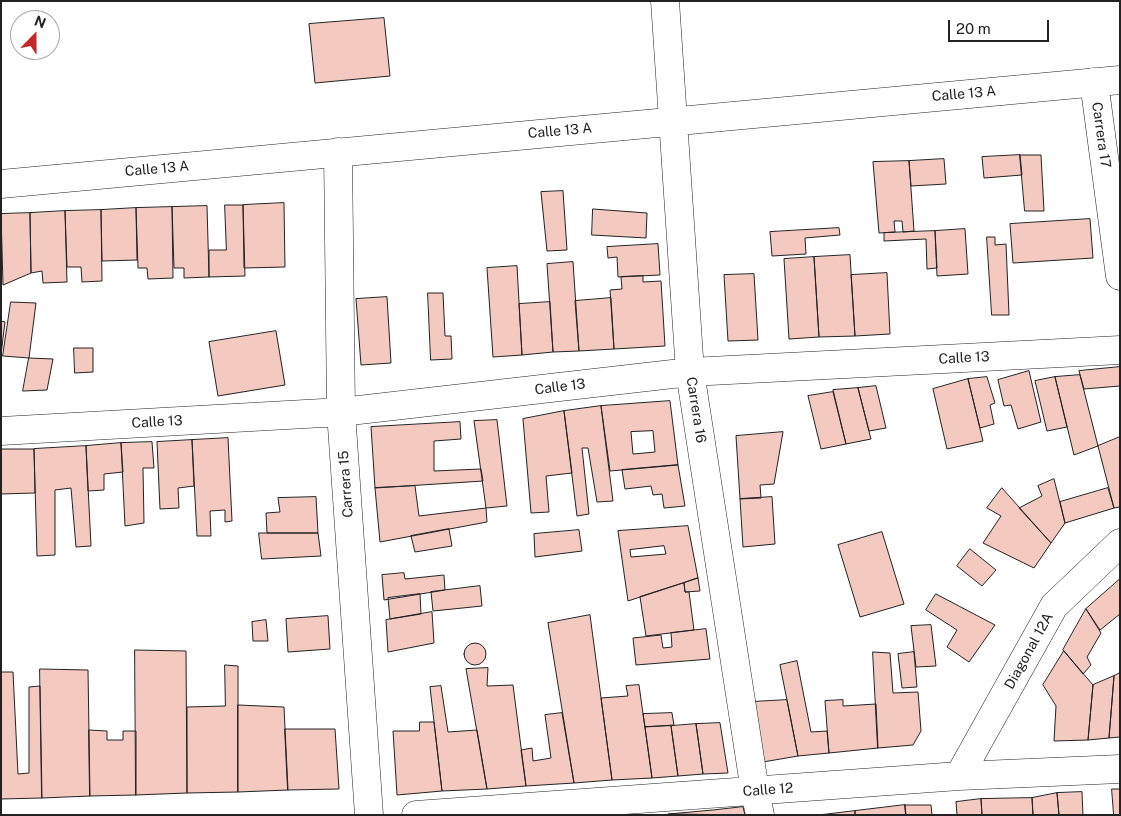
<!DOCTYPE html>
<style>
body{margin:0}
#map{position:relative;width:1121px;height:816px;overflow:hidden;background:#fff;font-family:"Public Sans",sans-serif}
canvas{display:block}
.frame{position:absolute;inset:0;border:2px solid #222;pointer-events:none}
.north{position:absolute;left:10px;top:10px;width:50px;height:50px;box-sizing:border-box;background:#fff;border:1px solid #a7a7a7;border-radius:50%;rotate:22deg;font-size:14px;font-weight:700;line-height:20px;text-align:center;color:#222}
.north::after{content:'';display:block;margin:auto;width:18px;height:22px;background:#c62828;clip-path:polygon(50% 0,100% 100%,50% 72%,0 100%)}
.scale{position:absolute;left:948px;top:20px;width:101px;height:22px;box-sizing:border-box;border:2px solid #222;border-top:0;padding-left:6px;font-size:15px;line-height:18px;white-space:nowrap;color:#222;-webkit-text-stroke:4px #fff;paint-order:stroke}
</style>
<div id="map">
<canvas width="1121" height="816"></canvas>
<div class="frame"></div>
<div class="north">N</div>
<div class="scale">20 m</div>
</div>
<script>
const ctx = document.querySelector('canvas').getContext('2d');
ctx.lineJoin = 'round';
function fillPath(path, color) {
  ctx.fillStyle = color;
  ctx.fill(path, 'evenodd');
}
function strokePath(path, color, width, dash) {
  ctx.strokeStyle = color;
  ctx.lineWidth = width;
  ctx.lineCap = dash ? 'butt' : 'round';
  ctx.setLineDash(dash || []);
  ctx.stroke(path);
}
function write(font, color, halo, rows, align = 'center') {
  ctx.font = font + ' "Public Sans",sans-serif';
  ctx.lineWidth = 4;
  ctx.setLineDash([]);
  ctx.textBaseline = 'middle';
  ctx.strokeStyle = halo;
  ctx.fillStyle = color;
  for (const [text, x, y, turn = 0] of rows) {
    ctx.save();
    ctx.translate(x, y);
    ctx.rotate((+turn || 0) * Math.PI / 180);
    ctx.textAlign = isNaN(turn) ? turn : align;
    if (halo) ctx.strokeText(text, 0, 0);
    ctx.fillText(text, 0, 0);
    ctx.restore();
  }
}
const building = new Path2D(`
 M384 18 390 76 315 83 309 24Z
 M1020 155H1041L1044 211H1025Z
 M1020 155 1022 175 984 178 982 157Z
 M944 159 946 184 911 186 909 161Z
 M909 161 914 231 903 232 902 221H894L895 232 879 233 873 162Z
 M563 191 567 250 547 251 541 192Z
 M284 203 285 267 244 268 243 205Z
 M225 205H243L245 276 209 277V250H226Z
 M207 206 209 277 184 278V268H174L172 207Z
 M172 207 173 278 148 279 147 268H138L136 208Z
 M136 208 137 260 102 261 101 210Z
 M593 209 647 213 646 238 592 235Z
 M101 210 102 281 82 282 81 267H67L65 211Z
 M65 211 67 282 43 283 42 271 31 273 30 213Z
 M30 213 31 273 3 285 1 214Z
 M1090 219 1093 258 1013 263 1010 224Z
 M839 228 840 235 805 238 806 254 772 256 770 232Z
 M965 229 968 274 937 276 935 231Z
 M935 231 937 268 927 269 926 239 884 241V233Z
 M987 237H995V245L1006 244 1009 315H992Z
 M658 244 660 275 618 277 617 257 608 258 607 247Z
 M850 255 855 336 819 337 814 257Z
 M814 257 819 337 789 339 784 259Z
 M573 262 579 351 553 352 547 264Z
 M517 266 522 355 493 357 487 268Z
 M887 273 890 334 855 336 851 275Z
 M754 274 758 340 728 341 724 275Z
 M643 276V282L661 281 665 346 614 349 610 290 622 289 621 277Z
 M428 293H443L445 336H451L452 359 431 360Z
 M387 297 391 363 361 365 356 299Z
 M611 298 614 349 579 351 575 301Z
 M11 302 36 303 29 358 3 356Z
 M550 302 553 352 522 355 519 304Z
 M1 321 5 322 1 355Z
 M276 331 285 385 218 396 209 342Z
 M74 348H93V372L75 373Z
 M29 358 53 359 47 390 23 391Z
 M1120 367V386L1084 389 1079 371Z
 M1029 371 1041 422 1018 429 1011 405 1004 406 998 380Z
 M1080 375 1098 446 1074 455 1055 377Z
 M987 377 995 403 990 405 994 424 980 428 968 379Z
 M1055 377 1067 427 1047 431 1035 381Z
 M968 379 983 441 947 449 933 389Z
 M876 386 886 428 869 431 858 388Z
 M858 388 871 439 846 444 833 390Z
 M833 392 846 444 821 449 808 396Z
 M670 401 678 465 610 471 601 406ZM653 431 655 452 633 454 631 432Z
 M601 406 613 501 597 502 588 448H582L589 514 577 516 564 411Z
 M564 411 572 473 546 476 549 512 531 513 523 419Z
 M497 420 507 506 486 508 474 421Z
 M460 422 461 439 434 441V471L481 469 483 481 375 488 371 427Z
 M783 432 774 484 760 485 761 498 740 499 736 436Z
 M1120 437V507L1114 508 1098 446Z
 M228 438 232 521 225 522V510L210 511 211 536H197L192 440Z
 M192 440 194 486 178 488 179 508 160 509 157 442Z
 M152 442 154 468H143L144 523 125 526 121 443Z
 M121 443 123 472 104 474V490L88 491 86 446Z
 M86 446 91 546 76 547 71 488 55 490V555L37 556 34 449Z
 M1 449H34L35 493 1 494Z
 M678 465 685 506 664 508 662 494 653 495 651 486 625 489 622 470Z
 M1054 479 1065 523 1051 543 1019 508 1042 496 1038 486Z
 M415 486 419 516 486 508 487 522 380 542 375 488Z
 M1002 488 1051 543 1034 568 983 543 1001 516 987 508Z
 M1108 488 1114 508 1065 523 1060 502Z
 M316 497 318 533H267L266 513 280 512 278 498Z
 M772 497 775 544 743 547 740 499Z
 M688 526 698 578 628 601 618 531ZM664 546 666 554 631 557 630 550Z
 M449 529 452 546 415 552 411 536Z
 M579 530 582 551 535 557 534 534Z
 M882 532 904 604 860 617 838 545Z
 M259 533H318L321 556 262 559Z
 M970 549 996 570 982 586 957 566Z
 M404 573 405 579 444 575 445 590 384 600 382 575Z
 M698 578 700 591 685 592 684 583Z
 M1120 579V614L1100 630 1086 609Z
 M684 583 685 592H689L694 630 646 636 640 597Z
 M480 586 482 606 433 611 431 592Z
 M420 594 421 614 390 619 388 598Z
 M936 594 995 625 969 662 947 647 957 630 926 610Z
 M1086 609 1101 633 1087 657 1091 665 1083 674 1063 650Z
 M432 612 434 643 388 652 386 620Z
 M590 615 612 780 574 783 548 623Z
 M328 616 330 649 288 652 286 619Z
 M266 620 268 641H253L252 622Z
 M931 625 936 666 916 667 911 626Z
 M706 629 710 659 636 665 633 638 661 635 663 648 672 647 671 633Z
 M464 654a11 11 0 1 1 22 0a11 11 0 1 1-22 0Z
 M135 650 186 651 187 793 136 795Z
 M1064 651 1093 685 1088 740 1054 741 1056 706 1043 685Z
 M873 652 890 653 893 693 918 692 921 731 913 745 878 748Z
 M914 652 917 687 902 688 898 654Z
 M797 661 811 732 827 731 829 753 798 756 780 665Z
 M225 665 238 666V792L187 793V707L225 706Z
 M488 668 487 686 513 685 526 786 487 789 466 669Z
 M40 669 88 670 90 796 42 798Z
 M1 672H13L18 774 29 773V687L40 686 42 798 1 799Z
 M1120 673V737L1109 738 1114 676Z
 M1114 676 1109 738 1088 740 1093 685Z
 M639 685 652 778 612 780 601 698 628 696 626 686Z
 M441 686 448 732 477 730 487 789 442 791 430 687Z
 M787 700 798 756 763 762 751 702Z
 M843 700V706L876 704 878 748 829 753 825 701Z
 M238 705 284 707 288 790 238 792Z
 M562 713 574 783 526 786 521 750 532 748 533 761 551 758 545 715Z
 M672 713 674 725 645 727 643 714Z
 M420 722H434L442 791 397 795 393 731H419Z
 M720 723 728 773 703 774 696 724Z
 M696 724 703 774 678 776 671 726Z
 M671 726 678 776 652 778 645 727Z
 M285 729H335L339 789 288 790Z
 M89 730 107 731V740H123V731H136V795L90 796Z
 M1112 789H1120V815H1114Z
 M1082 792 1083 815H1059L1057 793Z
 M1057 793 1059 815H1033L1032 798Z
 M1032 798 1033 815H982L981 799Z
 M981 799 982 815H957L956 802Z
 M905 805 906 815H855V811Z
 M905 805H931L932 815H906Z
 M743 807 745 815 668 814 713 810Z
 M855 811V815H818L827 814Z`);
fillPath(building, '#f3c9c0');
strokePath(building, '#222', 1);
const minor = new Path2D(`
 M665 1 690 372 755 791 760 815
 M1094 82 1120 276
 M338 152 341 412 369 815
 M1 184 1120 80
 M1 431 341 412 690 372 1120 350
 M959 776 1054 606 1120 543
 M416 815 959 776 1120 769`);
strokePath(minor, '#222', 29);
strokePath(minor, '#fff', 28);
write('14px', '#222', '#fff', [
 ["Calle 13 A",964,94,-5],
 ["Calle 13 A",560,131,-5],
 ["Carrera 17",1101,135,82],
 ["Calle 13 A",157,169,-5],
 ["Calle 13",964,358,-3],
 ["Calle 13",560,387,-7],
 ["Carrera 16",696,410,81],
 ["Calle 13",157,422,-3],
 ["Carrera 15",346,484,-94],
 ["Diagonal 12A",1029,651,-61],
 ["Calle 12",768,790,-4]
]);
</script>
